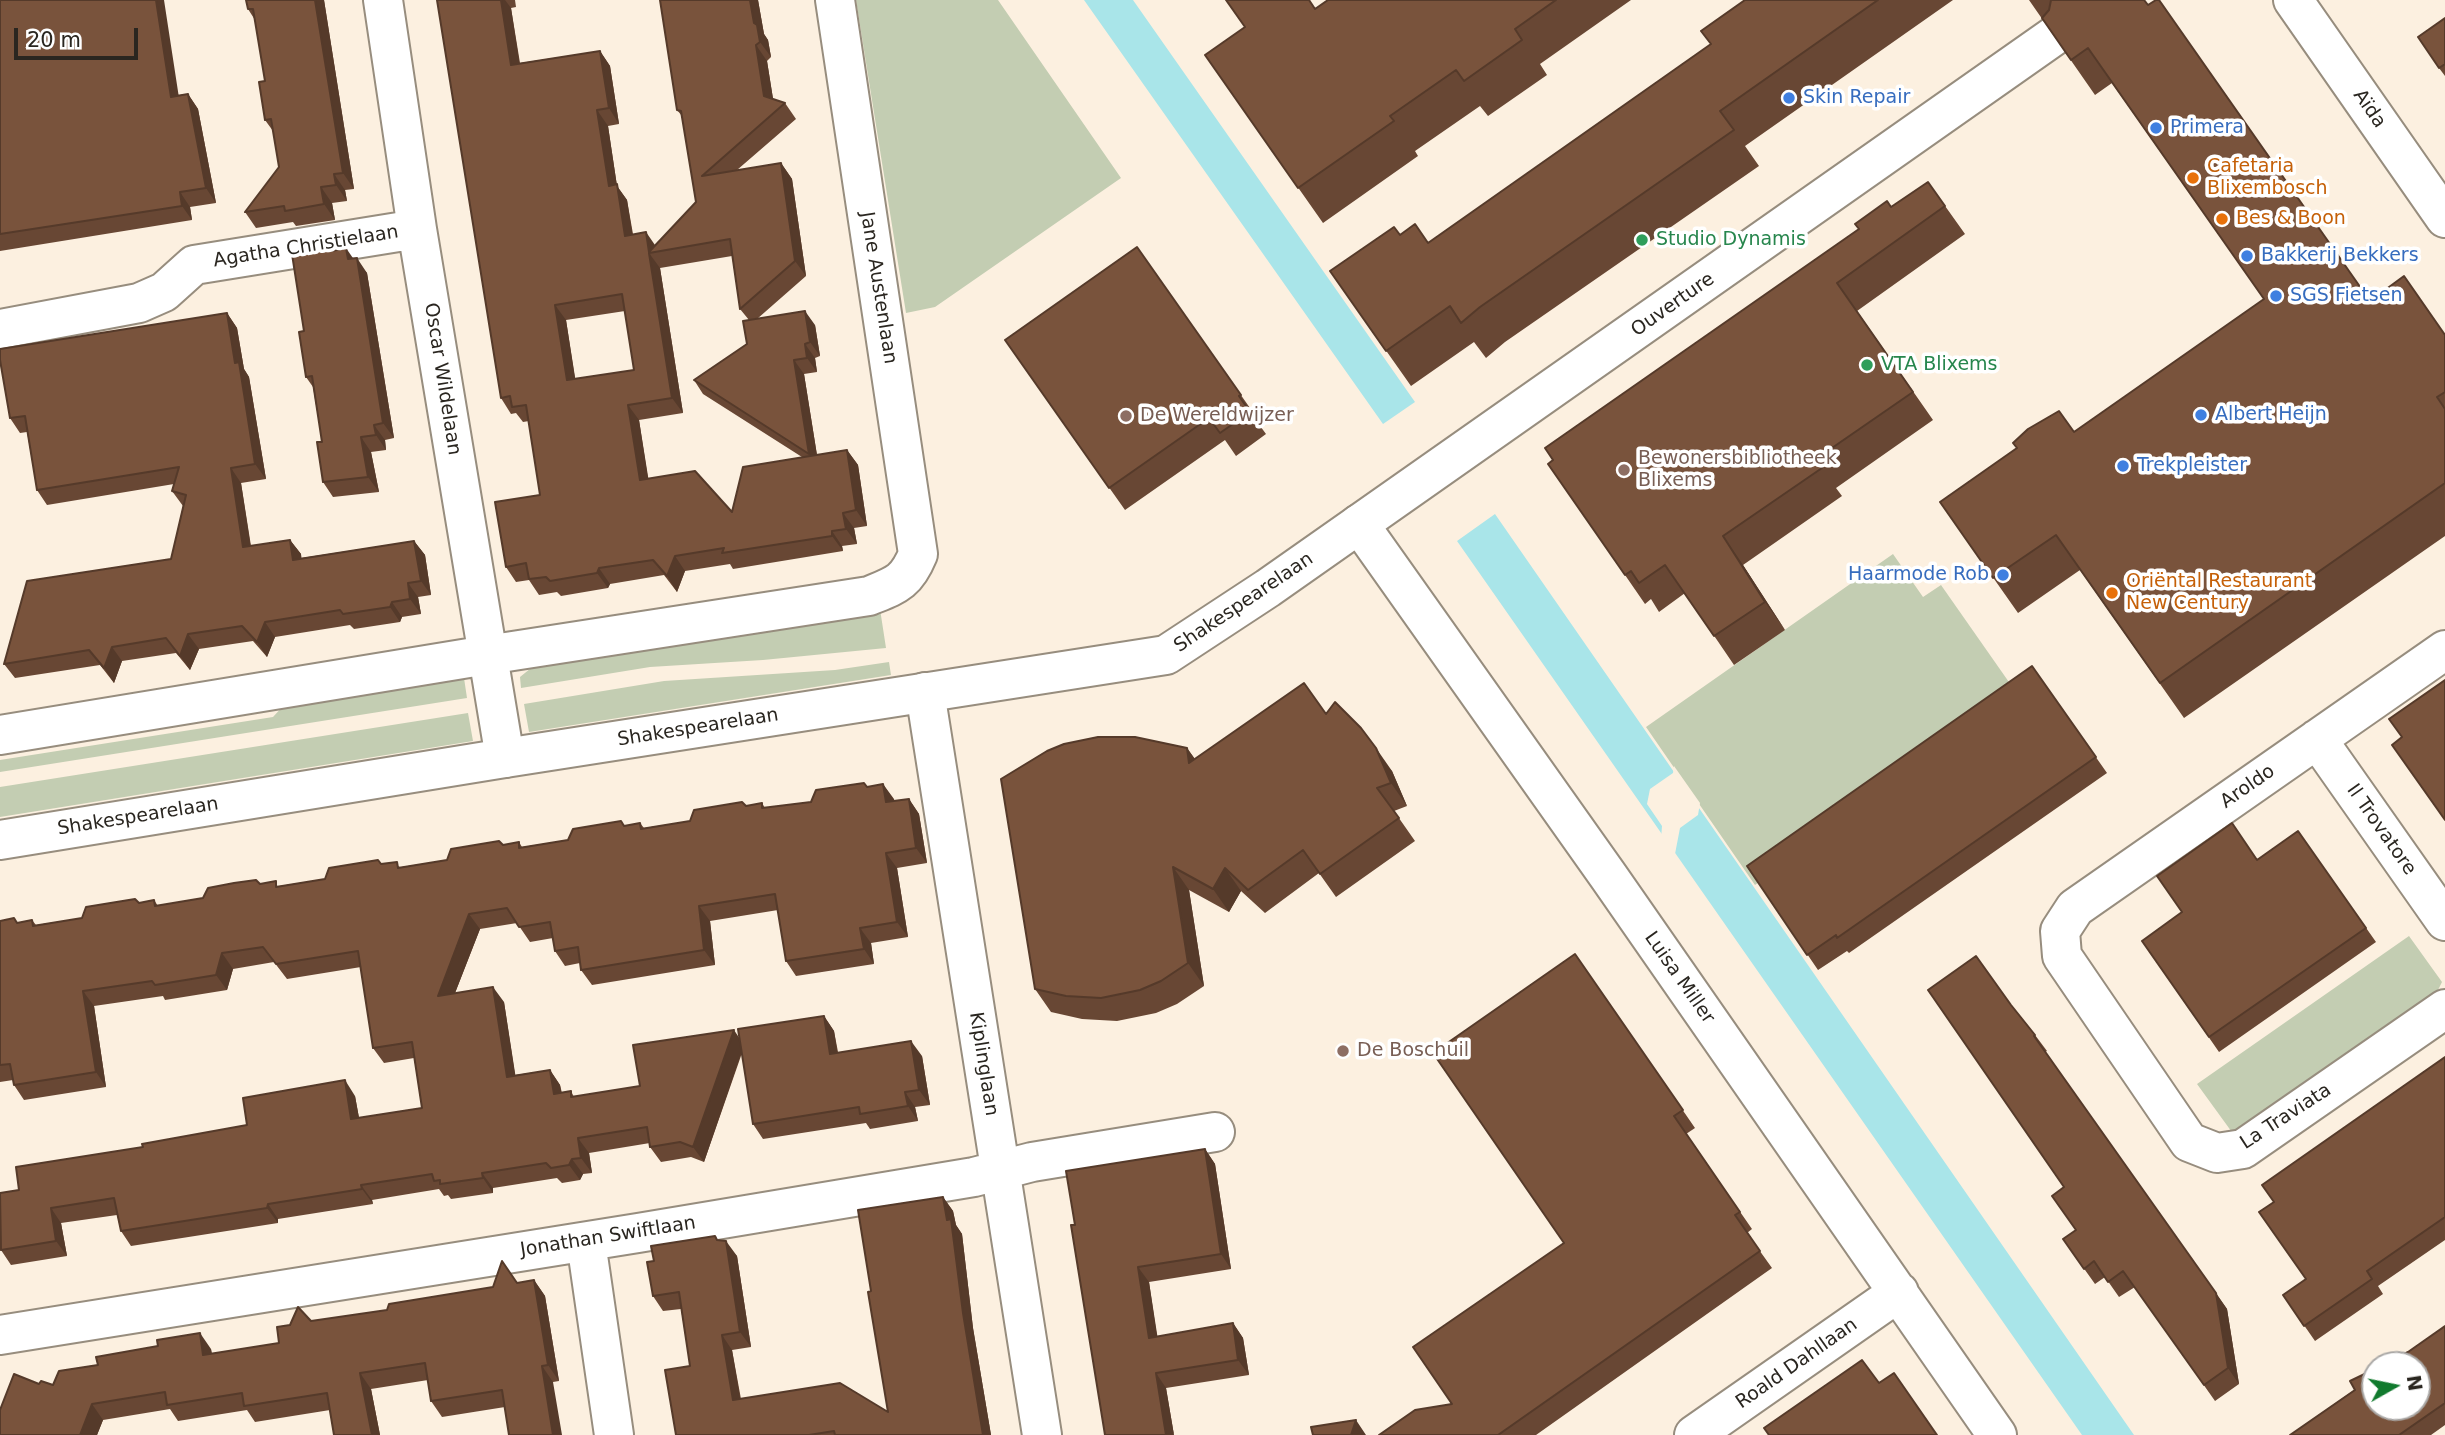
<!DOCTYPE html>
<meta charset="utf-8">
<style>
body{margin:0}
#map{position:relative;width:2445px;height:1435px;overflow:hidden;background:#fcf0e0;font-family:"DejaVu Sans",sans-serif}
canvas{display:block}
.north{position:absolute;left:2361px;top:1351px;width:70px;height:70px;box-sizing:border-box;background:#fff;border:2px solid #aaa8a6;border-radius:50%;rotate:81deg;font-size:19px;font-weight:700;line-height:28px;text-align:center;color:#2a2620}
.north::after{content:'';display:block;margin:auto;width:24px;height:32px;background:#117a2e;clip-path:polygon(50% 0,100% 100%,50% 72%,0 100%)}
.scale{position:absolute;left:14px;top:28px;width:124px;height:32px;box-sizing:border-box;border:4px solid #2a2620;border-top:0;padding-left:9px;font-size:21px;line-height:24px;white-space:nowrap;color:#2a2620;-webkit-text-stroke:5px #fff;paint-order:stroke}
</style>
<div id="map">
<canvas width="2445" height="1435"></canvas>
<div class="north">N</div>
<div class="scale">20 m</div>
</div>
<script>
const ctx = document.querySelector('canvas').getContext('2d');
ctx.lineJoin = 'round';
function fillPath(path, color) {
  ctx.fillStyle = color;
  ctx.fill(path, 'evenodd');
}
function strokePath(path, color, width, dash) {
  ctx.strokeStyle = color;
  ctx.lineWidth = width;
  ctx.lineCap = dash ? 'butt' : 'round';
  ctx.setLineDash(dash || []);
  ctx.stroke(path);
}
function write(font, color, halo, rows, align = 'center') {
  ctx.font = font + ' "DejaVu Sans",sans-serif';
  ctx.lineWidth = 7;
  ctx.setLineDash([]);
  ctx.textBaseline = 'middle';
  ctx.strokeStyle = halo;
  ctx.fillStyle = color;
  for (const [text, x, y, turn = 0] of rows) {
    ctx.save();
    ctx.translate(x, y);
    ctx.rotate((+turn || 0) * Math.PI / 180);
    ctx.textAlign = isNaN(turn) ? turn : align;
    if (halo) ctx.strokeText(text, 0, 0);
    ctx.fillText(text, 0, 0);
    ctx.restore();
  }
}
fillPath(new Path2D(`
 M856 0H998L1121 178 935 307 906 313Z
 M1893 554 1923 597 1941 585 2018 695 1755 885 1646 727Z
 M880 609 886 648 763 660 650 667 521 688 520 677 536 664Z
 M889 662 891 675 529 732 524 704 664 681 835 670Z
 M464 678 467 698 0 772V760L273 717 285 704Z
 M468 713 473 741 0 817V787Z
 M2409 936 2442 982 2436 994 2234 1135 2197 1084Z`), '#c3cdb2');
fillPath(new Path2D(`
 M1084 0H1133L1415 402 1383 424Z
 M1495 514 2134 1435H2082L1457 541Z`), '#a9e5e9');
fillPath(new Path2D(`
 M1674 766 1700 803 1698 815 1680 828 1675 854 1673 856 1661 839 1662 826 1647 804 1650 789 1673 773Z`), '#fcf0e0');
const minor = new Path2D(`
 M383 0 417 229 505 758
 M2293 0 2445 218
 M0 329 139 303 164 292 194 265 417 229
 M1359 524 1609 877 1997 1435
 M2445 650 2075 908 2060 931 2062 956 2189 1142 2217 1153 2243 1149 2445 1009
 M925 692 1042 1435
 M0 735 487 655 869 596C896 585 906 583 918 554L835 0
 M2317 739 2445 921
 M586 1242 614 1435
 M0 1335 638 1233 974 1177 1032 1162 1215 1132
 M1694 1435 1899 1292`);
const tertiary = new Path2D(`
 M0 840 505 758 1166 655 1268 588 2054 36`);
strokePath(minor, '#978d7e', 42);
strokePath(tertiary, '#978d7e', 42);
strokePath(minor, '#fff', 38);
strokePath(tertiary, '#fff', 38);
fillPath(new Path2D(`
 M0 0 179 95 188 94 198 109 216 203 190 207 192 220 0 251Z
 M246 0H324L354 189 345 190 347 201 332 203 335 220 296 226 293 222 256 228 245 212 279 167 273 131 265 120V81L255 20 248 9Z
 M437 0H515L516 7 511 8 520 63 600 51 610 66 619 124 608 126 617 186 627 200 633 234 655 246 696 202 682 116 677 110 660 0H758L764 34 768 40 771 57 767 61 773 99 785 103 796 119 737 170 781 163 792 179 806 276 757 319 815 325 820 356 815 358 817 372 804 374 817 455 847 450 858 465 867 526 854 528 857 544 842 546 843 551 733 569 730 564 685 571 677 592 664 575 610 584 608 588 561 596 557 592 539 595 529 580 516 582 506 567 540 495 529 421 523 422 516 413 511 414 501 398ZM732 256 740 309 749 320 747 344 694 380 703 394 802 457 732 512 648 479 639 420 683 413 660 268ZM625 311 634 370 575 379 566 320Z
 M1328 0H1631L1540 64 1547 75 1488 116 1480 106 1415 151 1418 156 1323 223 1205 55 1245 27 1315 9Z
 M1745 0H1953L1745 146 1759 166 1505 342 1486 358 1474 342 1411 386 1330 271 1400 235 1428 243 1711 44Z
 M2029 0H2144L2370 301 2445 335V536L2184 718 2080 570 2018 613 1940 502 2017 448 2059 411 2074 432 2264 299 2112 83 2095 95Z
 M2445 18V76L2439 68Z
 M1928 182 1965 234 1857 311 1933 420 1836 488 1842 496 1743 565 1785 630 1734 665 1685 593 1659 612 1651 599 1645 604 1625 575 1891 207Z
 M1137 247 1257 418 1255 419 1266 434 1236 456 1225 440 1125 510 1005 340Z
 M331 248 333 251 353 258 367 273 394 438 385 440 386 450 371 452 379 492 333 497 323 482 322 442 313 387 306 377 304 331Z
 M227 313 237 328 244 369 249 377 266 479 241 483 251 546 290 540 301 554V558L414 541 425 555 431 595 418 597 421 614 402 617 400 622 354 629 350 625 275 637 267 657 253 641 199 649 190 670 176 653 122 661 114 683 100 665 15 678 4 664 171 559 183 506 172 491 174 484 47 505 37 490 27 432 20 433 10 418Z
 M2032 666 2107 773 1849 953 1847 951 1818 970 1747 866Z
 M1326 714 1392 771 1407 806 1394 811 1415 841 1336 897 1319 873 1265 913 1241 891 1229 912 1189 890 1204 986 1177 1004 1156 1013 1117 1021 1082 1019 1051 1012 1035 989 1187 748 1195 759Z
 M883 784 894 801 909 799 919 814 927 863 897 868 908 937 871 943 874 964 796 976 786 961 778 910 710 921 715 965 592 985 581 970 580 963 565 966 555 951 553 938 530 942 517 923 480 929 455 993 504 1002 515 1075 550 1070 560 1085 562 1093 571 1091 574 1097 640 1086 739 1038 824 1016 834 1031 838 1052 922 1056 930 1105 915 1107 918 1121 870 1129 866 1123 763 1139 753 1124 742 1053 704 1162 691 1157 661 1162 650 1147V1143L589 1153 592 1173 583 1174 580 1180 562 1183 557 1178 493 1188V1193L451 1199 448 1195 444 1196 439 1189 372 1200 373 1204 278 1219V1223L131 1246 121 1231 117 1215 61 1223 67 1256 11 1265 1 1250 19 1190 143 1147 247 1125 355 1096 359 1118 422 1108 414 1058 384 1063 373 1048 361 967 287 979 274 962 233 969 227 990 165 1000 163 996 94 1006 106 1087 24 1100 14 1085 13 1080 0 1082V921L17 923 32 920 36 925 82 918 154 900 158 906 203 898 260 884 279 886 325 879 381 864 401 867 447 860 519 842 522 847 568 840 624 826 640 823 644 828 690 821 762 803 765 808 811 802 867 787Z
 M2298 831 2376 942 2219 1052 2142 941Z
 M1575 954 1695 1128 1686 1134 1752 1229 1747 1233 1772 1268 1536 1435H1379L1452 1404 1564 1243Z
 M2011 1005 2035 1035 2047 1051 2045 1052 2227 1309 2239 1384 2215 1401 2135 1287 2119 1297 2105 1277 2095 1284 2063 1239 2076 1230 2064 1187Z
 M2445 1057V1240L2378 1286 2383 1294 2315 1341 2283 1295 2306 1279 2274 1202Z
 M1205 1149 1215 1164 1231 1269 1149 1282 1157 1337 1233 1323 1243 1338 1249 1375 1166 1388 1174 1435 1075 1225Z
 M943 1197 953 1211 956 1225 962 1234 973 1328 991 1435H676L690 1366 681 1309 663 1311 653 1296 654 1261 718 1240 737 1256 751 1347 732 1350 741 1399 888 1412 871 1291Z
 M534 1280 545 1296 559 1381 553 1382 505 1407 442 1417 431 1401 428 1380 371 1389 380 1435H334L330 1410 255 1422 247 1410 178 1421 170 1409 103 1420 97 1435H0L39 1384 53 1385 211 1349 212 1354 279 1343 311 1321 387 1310Z
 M2445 1326V1425L2431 1435H2290Z`), '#684734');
fillPath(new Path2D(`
 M156 0H164L181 111 171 97Z
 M315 0H324L354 189 343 173Z
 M501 0H505L511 8 522 80 511 65Z
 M750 0H758L764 34 768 40 771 57 760 42 754 23Z
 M756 45 767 61 775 111 764 96Z
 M600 51 610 66 619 124 609 108Z
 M188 94 198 109 216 203 206 188Z
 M597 110 608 126 617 186 627 200 635 251 625 236 609 186Z
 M781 163 792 179 806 276 795 261Z
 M334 174 345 190 347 201 336 185Z
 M321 187 332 203 335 220 324 204Z
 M180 192 190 207 192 220 182 206Z
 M646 232 657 248 649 252Z
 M346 248 357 264 348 259Z
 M649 253 660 268 683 413 672 398Z
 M357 258 367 273 394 438 383 423Z
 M555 305 566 320 578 396 567 380Z
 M805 311 815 325 820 356 810 342Z
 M227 313 237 328 244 369 249 377 266 479 255 464 235 363Z
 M805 344 815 358 817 372 807 358Z
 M794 360 804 374 819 468 809 454Z
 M628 405 639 420 651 495 640 480Z
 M374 425 385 440 386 450 376 435Z
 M361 437 371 452 379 492 368 477Z
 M847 450 858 465 867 526 856 510Z
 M231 468 241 483 253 562 243 547Z
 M843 513 854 528 857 544 846 529Z
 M832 531 842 546 843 551 832 536Z
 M1723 536 1743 565 1785 630 1765 602Z
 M290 540 301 554 304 575 293 560Z
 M414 541 425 555 431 595 421 581Z
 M675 556 685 571 677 592 667 576Z
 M599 568 610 584 608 588 597 573Z
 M408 583 418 597 421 614 410 599Z
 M392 602 402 617 400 622 390 607Z
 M265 622 275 637 267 657 257 642Z
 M188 634 199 649 190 670 180 656Z
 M112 647 122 661 114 683 104 668Z
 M1187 748 1203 771 1189 763Z
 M1376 748 1392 771 1407 806 1391 783Z
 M883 784 894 799 897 818 886 802Z
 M909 799 919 814 927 863 916 848Z
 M886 853 897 868 908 937 897 922Z
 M1173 867 1189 890 1204 986 1188 963Z
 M1225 868 1241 891 1229 912 1213 889Z
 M699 906 710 921 715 965 704 950Z
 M469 914 480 929 448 1011 438 996Z
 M860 928 871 943 874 964 864 949Z
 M222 953 233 969 227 990 216 975Z
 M493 987 504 1002 518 1092 507 1077Z
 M83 991 94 1006 106 1087 96 1072Z
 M824 1016 834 1031 840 1069 830 1054Z
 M734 1030 744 1045 704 1162 693 1147Z
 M911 1041 922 1056 930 1105 919 1090Z
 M550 1070 560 1085 564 1109 554 1094Z
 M345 1080 355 1096 362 1134 351 1119Z
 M905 1092 915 1107 918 1121 908 1106Z
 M578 1138 589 1153 592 1173 581 1158Z
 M1205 1149 1215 1164 1231 1269 1221 1254Z
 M572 1159 583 1174 580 1180 569 1165Z
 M482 1173 493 1188V1193L483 1178Z
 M361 1185 372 1200 373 1204 362 1189Z
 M943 1197 953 1211 956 1225 962 1234 973 1328 991 1435H983Z
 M268 1204 278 1219V1223L267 1208Z
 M51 1208 61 1223 67 1256 56 1241Z
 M726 1241 737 1256 751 1347 740 1332Z
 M1138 1267 1149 1282 1160 1353 1149 1338Z
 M534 1280 545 1296 559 1381 548 1365Z
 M2216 1293 2227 1309 2239 1384 2228 1368Z
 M1233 1323 1243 1338 1249 1375 1238 1360Z
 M200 1333 211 1349 214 1371 203 1355Z
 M722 1335 732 1350 743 1415 733 1400Z
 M542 1366 553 1382 562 1435H553Z
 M360 1373 371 1389 380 1435H372Z
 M1156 1373 1166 1388 1174 1435H1166Z
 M92 1404 103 1420 97 1435H80Z
 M1356 1420 1366 1435H1351Z`), '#553a2a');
const building = new Path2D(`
 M0 0H156L171 97 188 94 206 188 180 192 182 206 0 234Z
 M246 0H315L343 173 334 174 336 185 321 187 324 204 285 211 284 206 245 212 279 167 271 119 265 120 259 82 265 81 253 9H248Z
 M437 0H501L511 65 600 51 609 108 597 110 609 186 617 184 625 236 646 232 649 252 696 202 681 111 677 110 660 0H750L754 23 757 25 760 42 756 45 764 96 785 103 702 176 781 163 795 261 740 309 730 239 649 253 672 398 628 405 640 480 695 471 732 512 743 467 847 450 856 510 843 513 846 529 832 531V536L722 553 724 548 675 556 667 576 653 560 599 568 597 573 550 581 546 577 529 579 526 563 506 567 495 502 540 495 526 405 512 407 510 396 501 398ZM622 294 634 370 567 380 555 305Z
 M1226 0H1309L1315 9 1328 0H1556L1515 29 1522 40 1464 81 1456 70 1390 116 1394 121 1298 188 1205 55 1245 27Z
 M1745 0H1878L1720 111 1734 130 1480 307 1461 323 1450 306 1386 351 1330 271 1394 227 1400 235 1415 224 1428 243 1711 44 1701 31Z
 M2051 0H2144L2148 5 2156 0H2159L2370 301 2404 276 2445 335V392L2437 397 2445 409V483L2160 683 2056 535 1993 578 1940 502 2017 448 2013 443 2028 429 2059 411 2074 432 2264 299 2088 48 2071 60 2042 18 2049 10Z
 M2445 18V64L2439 68 2418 37Z
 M1928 182 1945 206 1837 283 1913 392 1816 459 1822 468 1723 536 1765 602 1714 636 1665 565 1639 583 1631 571 1625 575 1548 464 1553 460 1545 448 1859 229 1855 224 1887 201 1891 207Z
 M1137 247 1241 395 1239 396 1250 412 1220 433 1209 418 1109 488 1005 340Z
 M331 248 332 251 346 248 348 259 357 258 383 423 374 425 376 435 361 437 368 477 323 482 317 442H322L312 376 306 377 299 332 304 331 292 254Z
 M805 311 810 342 805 344 807 358 794 360 809 454 694 380 747 344 743 321Z
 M227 313 235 363 239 362 255 464 231 468 243 547 290 540 293 560 414 541 421 581 408 583 410 599 392 602 390 607 343 614 340 610 265 622 257 642 242 626 188 634 180 656 166 638 112 647 104 668 89 650 4 664 27 581 171 559 186 495 172 491 179 467 37 490 25 416 10 418 0 360V349Z
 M2032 666 2096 757 1837 938 1836 935 1807 955 1747 866Z
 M2445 680V820L2392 745 2402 737 2389 719Z
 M1304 683 1326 714 1335 702 1361 728 1376 748 1391 783 1377 788 1399 818 1320 874 1303 850 1248 890 1225 868 1213 889 1173 867 1188 963 1161 981 1140 990 1101 998 1066 996 1035 989 1001 779 1047 751 1064 744 1098 737H1135L1187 748 1189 763Z
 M864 783 867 787 883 784 886 802 909 799 916 848 886 853 897 922 860 928 864 949 786 961 775 894 699 906 704 950 581 970 578 947 555 951 550 922 519 927 507 908 469 914 438 996 493 987 507 1077 550 1070 554 1094 571 1091V1097L640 1086 633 1045 734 1030 693 1147 680 1142 650 1147 647 1127 578 1138 581 1158 572 1159 569 1165 551 1168 546 1163 482 1173 483 1178 440 1184V1180L434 1181 432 1174 361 1185 362 1189 268 1204 267 1208 121 1231 114 1198 51 1208 56 1241 1 1250 0 1193 19 1190 16 1167 143 1147 142 1144 247 1125 243 1098 345 1080 351 1119 422 1108 412 1042 373 1048 358 951 276 964 263 947 222 953 216 975 155 985 152 981 83 991 96 1072 14 1085 10 1064 0 1065V921L14 918 17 923 32 920 33 926 82 918 86 907 135 899 139 903 154 900 155 906 203 898 208 888 234 883 256 880 260 884 276 881V887L325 879 329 868 378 860 381 864 397 862 398 868 447 860 451 849 499 841 503 845 519 842V848L568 840 573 829 621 821 624 826 640 823 641 829 690 821 694 810 742 802 746 806 762 803V808L811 802 816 790Z
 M2232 823 2257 860 2298 831 2366 928 2209 1037 2142 941 2182 912 2157 876Z
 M1575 954 1683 1110 1674 1116 1740 1212 1735 1215 1760 1251 1498 1435H1379L1415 1410 1452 1404 1413 1347 1564 1243 1433 1053Z
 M1976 956 2011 1005 2035 1035 2034 1036 2216 1293 2228 1368 2204 1385 2123 1271 2108 1282 2094 1261 2084 1269 2063 1239 2076 1230 2052 1196 2064 1187 1928 990Z
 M824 1016 830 1054 911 1041 919 1090 905 1092 908 1106 860 1114 859 1107 753 1124 738 1029Z
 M2445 1057V1217L2367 1271 2372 1279 2304 1326 2283 1295 2306 1279 2259 1212 2274 1202 2262 1185Z
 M1205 1149 1221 1254 1138 1267 1149 1338 1233 1323 1238 1360 1156 1373 1166 1435H1105L1071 1225H1075L1066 1171Z
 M943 1197 947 1220 951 1219 963 1313 983 1435H835L834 1431 809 1435H676L665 1370 690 1366 679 1292 653 1296 647 1262 654 1261 651 1246 715 1236 717 1240 726 1241 740 1332 722 1335 733 1400 840 1383 888 1412 868 1292 871 1291 858 1210Z
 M502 1261 517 1283 534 1280 548 1365 542 1366 553 1435H509L502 1390 431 1401 425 1363 360 1373 372 1435H334L327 1393 244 1406 242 1393 167 1405 165 1392 92 1404 80 1435H0V1410L14 1374 39 1384 41 1381 53 1385 59 1371 98 1365 96 1357 158 1346 157 1340 200 1333 203 1355 279 1343 277 1327 290 1325 298 1307 311 1321 387 1310 389 1304 493 1287Z
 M2445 1326V1403L2399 1435H2290L2355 1390 2350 1381 2375 1369V1407H2417V1365H2382L2408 1352Z
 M1862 1360 1879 1383 1894 1373 1937 1435H1769L1764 1428Z
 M1356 1420 1351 1435H1313L1311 1427Z`);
fillPath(building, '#79533c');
strokePath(building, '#553a2a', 2);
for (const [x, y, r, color] of [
 [1789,98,7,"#3f7fe0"],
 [2156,128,7,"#3f7fe0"],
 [2193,178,7,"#e8710a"],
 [2222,219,7,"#e8710a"],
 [1642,240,7,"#2e9e5b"],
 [2247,256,7,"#3f7fe0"],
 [2276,296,7,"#3f7fe0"],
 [1867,365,7,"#2e9e5b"],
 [2201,415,7,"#3f7fe0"],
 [1126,416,7,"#8d6e63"],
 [2123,466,7,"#3f7fe0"],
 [1624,470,7,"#8d6e63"],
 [2003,575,7,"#3f7fe0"],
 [2112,593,7,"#e8710a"],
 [1343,1051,7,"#8d6e63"]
]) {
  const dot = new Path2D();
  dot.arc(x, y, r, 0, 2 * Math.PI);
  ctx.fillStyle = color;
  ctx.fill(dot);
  strokePath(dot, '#fff', 2.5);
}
write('19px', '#366cbe', '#fff', [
 ["Skin Repair",1803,98],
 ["Primera",2170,128],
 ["Bakkerij Bekkers",2261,256],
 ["SGS Fietsen",2290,296],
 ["Albert Heijn",2215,415],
 ["Trekpleister",2137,466],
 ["Haarmode Rob",1989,575,"right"]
], 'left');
write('19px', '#2a2620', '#fff', [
 ["Aïda",2369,109,55],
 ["Agatha Christielaan",306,247,-9],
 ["Jane Austenlaan",878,288,81],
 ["Ouverture",1673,305,-35],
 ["Oscar Wildelaan",442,379,81],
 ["Shakespearelaan",1244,603,-34],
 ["Shakespearelaan",698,728,-9],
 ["Aroldo",2248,787,-35],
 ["Shakespearelaan",138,817,-9],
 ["Il Trovatore",2381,830,55],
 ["Luisa Miller",1679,978,55],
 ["Kiplinglaan",983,1064,81],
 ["La Traviata",2286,1117,-33],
 ["Jonathan Swiftlaan",608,1237,-9],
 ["Roald Dahllaan",1797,1364,-35]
]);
write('19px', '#c56008', '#fff', [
 ["Cafetaria",2207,167],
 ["Blixembosch",2207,189],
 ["Bes & Boon",2236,219],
 ["Oriëntal Restaurant",2126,582],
 ["New Century",2126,604]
], 'left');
write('19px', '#27864d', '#fff', [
 ["Studio Dynamis",1656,240],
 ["VTA Blixems",1881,365]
], 'left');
write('19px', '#785e54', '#fff', [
 ["De Wereldwijzer",1140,416],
 ["Bewonersbibliotheek",1638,459],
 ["Blixems",1638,481],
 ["De Boschuil",1357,1051]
], 'left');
</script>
